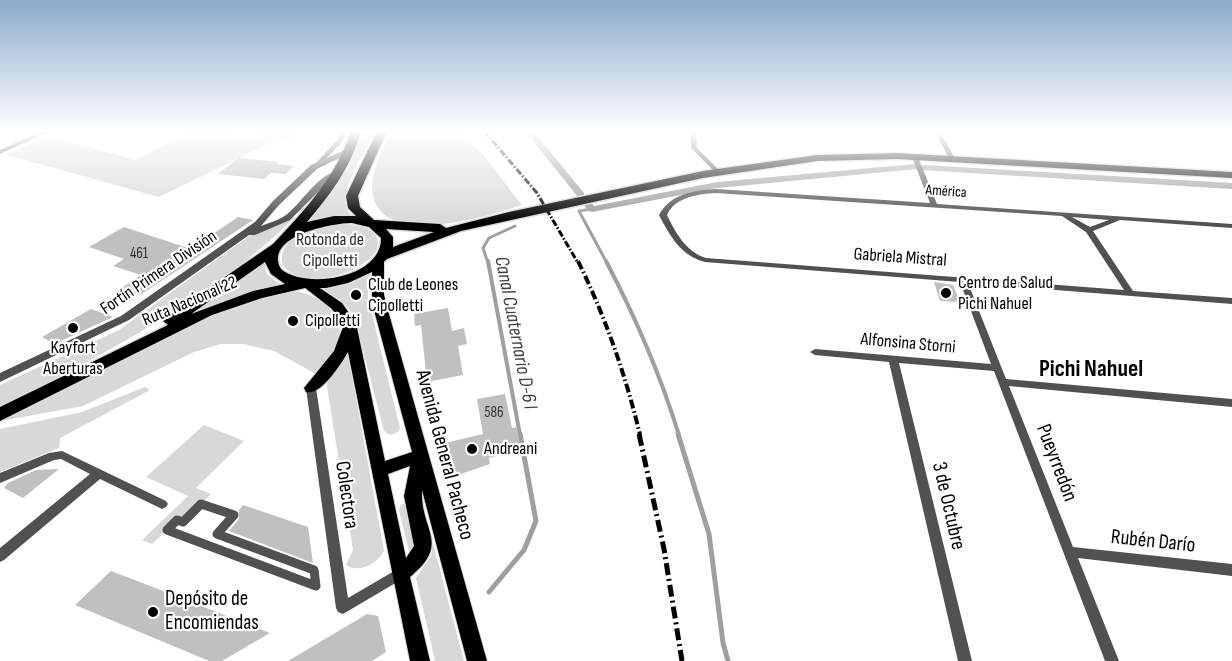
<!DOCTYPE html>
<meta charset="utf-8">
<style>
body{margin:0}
canvas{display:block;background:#fff}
</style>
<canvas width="1232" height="661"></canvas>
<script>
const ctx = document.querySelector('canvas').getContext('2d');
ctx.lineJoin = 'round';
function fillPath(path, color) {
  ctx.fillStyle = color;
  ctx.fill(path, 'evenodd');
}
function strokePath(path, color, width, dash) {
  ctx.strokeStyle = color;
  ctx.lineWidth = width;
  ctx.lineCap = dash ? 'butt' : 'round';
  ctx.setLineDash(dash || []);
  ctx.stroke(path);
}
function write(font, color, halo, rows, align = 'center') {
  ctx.font = font + ' "Sofia Sans Condensed",sans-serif';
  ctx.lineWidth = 4.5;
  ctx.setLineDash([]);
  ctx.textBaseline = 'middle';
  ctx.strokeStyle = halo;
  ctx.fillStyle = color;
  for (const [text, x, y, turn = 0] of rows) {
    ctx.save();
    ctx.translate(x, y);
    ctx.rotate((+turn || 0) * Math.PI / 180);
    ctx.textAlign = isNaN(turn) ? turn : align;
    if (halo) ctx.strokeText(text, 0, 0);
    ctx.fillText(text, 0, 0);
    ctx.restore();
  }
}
fillPath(new Path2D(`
 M192 131H216L248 138 261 131H313L314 133 274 141 159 197 7 155 47 136 136 160Z
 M361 131H375C366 151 333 197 351 215L324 217 303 224 350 166Z
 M391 131H459L481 152 522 205C489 216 375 252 372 188 372 169 384 148 391 131Z
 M295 217C212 300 103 354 0 407V385L119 330 249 236Z
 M342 224C355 225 380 227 378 245 377 254 368 260 361 265 343 277 304 286 286 269 283 266 281 262 282 257 284 232 323 226 342 224Z
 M264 262 267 274 280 284 223 302 157 333Z
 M371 273 368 284V298L400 428 398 432 390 435 384 431 354 315 340 300 321 289 350 284Z
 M286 291C312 289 349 312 338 343 334 354 324 364 316 374L274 351 243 344H221L194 352 83 406 1 421C15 407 48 396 66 387 138 351 208 312 286 291Z
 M347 349 384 551C378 563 359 574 346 565L353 550 326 380Z
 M145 387 150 390 60 438 59 448 0 472V429L82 412Z
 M204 425 244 441 196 488 211 494 183 522 177 520 152 544 142 540 188 496 146 477Z
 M406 503 416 544 410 555 399 511 401 504Z
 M433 543 464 661H435L416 578 431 556Z`), '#d8d8d8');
strokePath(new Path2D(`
 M592 209 579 211 607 263
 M488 263 483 248 489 238 515 226`), '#9f9f9f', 3);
strokePath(new Path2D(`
 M488 261 520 435
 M606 261C636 318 660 374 679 435`), '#9f9f9f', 4);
strokePath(new Path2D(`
 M678 434 709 534 723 643 728 661
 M489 592 524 550 536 521 520 434`), '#9f9f9f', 5);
fillPath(new Path2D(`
 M525 131H533L584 193V197H578Z
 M914 164 918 167 917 169 717 188 592 212 589 211 581 202 583 200H589L594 206 717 182Z
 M924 165 1232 183V189L921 170V166Z`), '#9f9f9f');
fillPath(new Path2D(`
 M239 158 279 162 276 164 294 166 286 174 271 173 264 179 218 174Z
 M238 217 253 220 140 295 120 289 141 275 113 266 124 259 89 247 124 227 191 249Z
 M934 282 953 285 960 302 940 301Z
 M448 308 452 331 464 328 467 344 458 346 463 375 427 382 421 325 415 326 414 314Z
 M91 309 113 317 54 344 42 337Z
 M505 394 512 428 517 427 521 450 489 458 490 464 455 476 445 443 483 434 477 399Z
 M59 469 23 498 4 488 8 483 36 470Z
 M243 505 308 527 313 563 229 531 239 519V510Z
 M111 571 140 582 270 633 222 661H209L75 605Z
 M367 614 378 616 386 652 372 661H288Z`), '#c0c0c0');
const primary = new Path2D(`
 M378 256 384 260V295L389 314 487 661H467L422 490C420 531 452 543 410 577L430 661H410L348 352C341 364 321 396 306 392L304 388 334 351 343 327 332 309 304 287 302 284 308 280 342 303 356 323 385 461 412 452 375 314 372 295V260ZM410 466 404 496 414 546 406 558 388 474Z`);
const trunk = new Path2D(`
 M351 131H361C351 167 331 194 307 222L334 216H356L348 208 346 196 377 131H387L358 196 360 207 374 220 440 224 446 228 509 212 703 171 817 155 897 153 1232 172V178L897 159 817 161 703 178 461 231 387 259 372 272 348 283 326 288H305L262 298 212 315 0 421V407L168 325 163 321 165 318 273 244C305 210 336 177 351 131ZM352 223 369 227 381 238C382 278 306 290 281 269 263 236 332 223 352 223ZM386 229 434 232 393 247V237ZM265 262 271 274 285 284 253 291 191 314Z`);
strokePath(primary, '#dbdbdb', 2);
strokePath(trunk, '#dbdbdb', 3);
strokePath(new Path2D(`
 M201 504 234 515 217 534 314 570 316 586 167 530 177 520 183 522Z`), '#515151', 9);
fillPath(new Path2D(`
 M42 131H50L0 154V150Z
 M342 131H348L341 143 320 165H316V163L336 141Z
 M690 131H696L697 148 719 170V172H715L691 148Z
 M934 131H940L955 159 954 160H950Z
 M915 155 918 157 937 204 1232 224V228L1120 220 1093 231 1133 291 1232 298V304L968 283 1006 379 1232 399V407L1009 386 1073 547 1232 564V576L1078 558 1119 661H1105L994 371 899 363 972 661H958L889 362 815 355 810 352 815 349 991 364 960 282 705 262C681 256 670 236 659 215 670 194 694 190 716 189L930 203 912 157ZM716 193 1062 216 1086 232 1124 290 706 258C686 252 675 232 667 215 675 197 698 194 716 193ZM1072 217 1109 220 1090 227Z
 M311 384 314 385 316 388 348 598 396 570 400 568 404 570 406 574 404 578 343 614 338 612 336 608 306 388 308 385Z
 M62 451 166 501 168 504 166 507 162 509 158 507 100 479 4 560 0 562V548L90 474 61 459 54 460 0 483V473L49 453Z`), '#515151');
fillPath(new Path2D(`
 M347 149 354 151 317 169 279 205 261 226C268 223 276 221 283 217 300 207 319 170 341 171V175L324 186 290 220 255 235H249L129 320 0 382V373L121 316 255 222 273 201 311 165Z`), '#515151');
fillPath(primary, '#000');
fillPath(trunk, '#000');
strokePath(new Path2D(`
 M484 131 537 193 578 263`), '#000', 3, [7, 2, 1.5, 2]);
strokePath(new Path2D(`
 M578 261C605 316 626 376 640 435`), '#000', 4, [9, 3, 1.5, 3]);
strokePath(new Path2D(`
 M639 434 664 549 682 661`), '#000', 5, [12, 4, 2, 4]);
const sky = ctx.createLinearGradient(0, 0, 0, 223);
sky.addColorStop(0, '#8baccb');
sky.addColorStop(0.59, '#fff');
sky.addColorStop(1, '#ffffff00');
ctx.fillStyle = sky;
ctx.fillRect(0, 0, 1232, 223);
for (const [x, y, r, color] of [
 [946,293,6,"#000"],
 [356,295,6,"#000"],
 [293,321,6,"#000"],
 [73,328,6,"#000"],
 [472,449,6,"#000"],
 [153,612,6,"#000"]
]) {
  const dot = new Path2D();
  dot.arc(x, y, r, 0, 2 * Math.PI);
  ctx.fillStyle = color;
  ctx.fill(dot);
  strokePath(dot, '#fff', 2);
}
write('15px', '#000', '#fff', [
 ["América",946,192,4]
]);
write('15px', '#303030', null, [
 ["461",139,254],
 ["586",494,413]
]);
write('18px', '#2f2f2f', '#fff', [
 ["Rotonda de",330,240],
 ["Cipolletti",330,261]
]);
write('18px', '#000', '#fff', [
 ["Gabriela Mistral",900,258,4],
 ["Fortín Primera División",159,273,-34],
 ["Ruta Nacional 22",190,302,-23],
 ["Alfonsina Storni",908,344,5]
]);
write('18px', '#000', '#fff', [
 ["Centro de Salud",958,283],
 ["Pichi Nahuel",958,304],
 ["Club de Leones",368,285],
 ["Cipolletti",368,306],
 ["Cipolletti",305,321],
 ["Kayfort",73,348,"center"],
 ["Aberturas",73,369,"center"],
 ["Andreani",484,449]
], 'left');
write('italic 20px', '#404040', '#fff', [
 ["Canal Cuaternario D-6 I",515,333,79]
]);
write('21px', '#000', '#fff', [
 ["Avenida General Pacheco",444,455,75],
 ["Pueyrredón",1056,463,69],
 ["Colectora",346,495,82],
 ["3 de Octubre",948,506,77],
 ["Rubén Darío",1153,542,6]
]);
write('21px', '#000', '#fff', [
 ["Depósito de",165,600],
 ["Encomiendas",165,624]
], 'left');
write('bold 24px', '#000', '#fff', [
 ["Pichi Nahuel",1091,370]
]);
</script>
